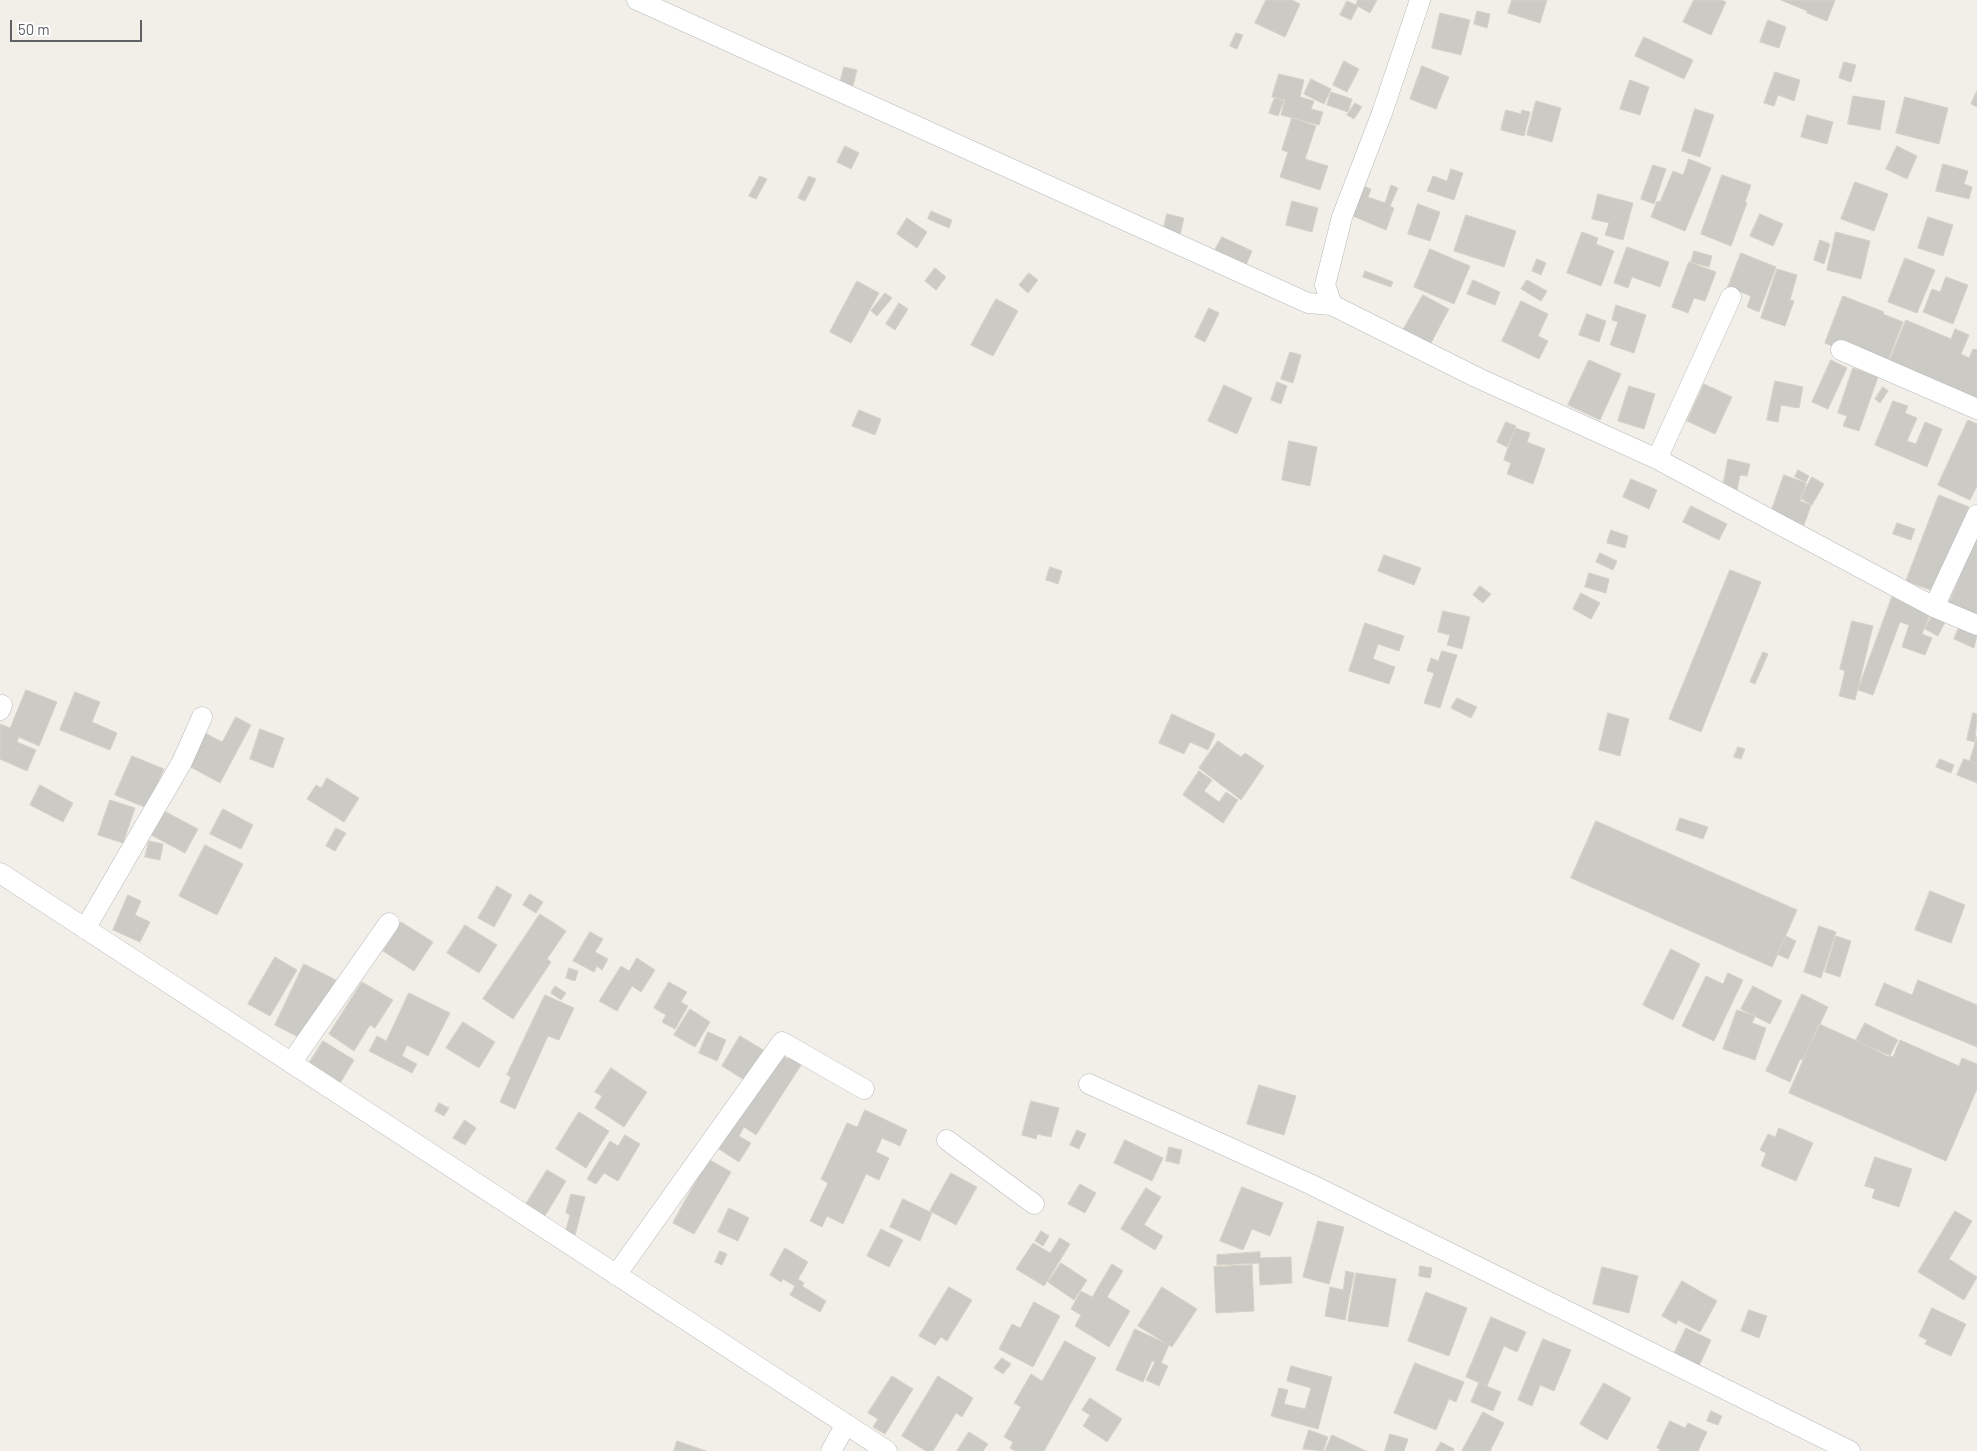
<!DOCTYPE html>
<style>
body{margin:0}
#map{position:relative;width:1977px;height:1451px;overflow:hidden;background:#f1efe8;font-family:Barlow,sans-serif}
canvas{display:block}
.scale{position:absolute;left:10px;top:20px;width:132px;height:22px;box-sizing:border-box;border:2px solid #5f6368;border-top:0;padding-left:6px;font-size:15px;line-height:18px;white-space:nowrap;color:#5f6368;-webkit-text-stroke:4px #fff;paint-order:stroke}
</style>
<div id="map">
<canvas width="1977" height="1451"></canvas>
<div class="scale">50 m</div>
</div>
<script>
const ctx = document.querySelector('canvas').getContext('2d');
ctx.lineJoin = 'round';
function fillPath(path, color) {
  ctx.fillStyle = color;
  ctx.fill(path, 'evenodd');
}
function strokePath(path, color, width, dash) {
  ctx.strokeStyle = color;
  ctx.lineWidth = width;
  ctx.lineCap = dash ? 'butt' : 'round';
  ctx.setLineDash(dash || []);
  ctx.stroke(path);
}
const building = new Path2D(`
 M1266 0H1292L1300 4 1285 37 1255 23Z
 M1358 0H1377L1370 13 1356 5Z
 M1512 0H1547L1540 23 1508 13Z
 M1694 0H1721L1726 2 1711 35 1683 22Z
 M1781 0H1835L1827 21 1807 13V11Z
 M1347 1 1358 6 1351 20 1340 15Z
 M1477 11 1490 14 1487 28 1474 24Z
 M1440 13 1470 20 1461 55 1432 48Z
 M1768 20 1786 27 1779 48 1760 42Z
 M1236 33 1243 35 1237 49 1230 46Z
 M1644 37 1693 60 1684 79 1635 56Z
 M1344 61 1359 69 1347 92 1333 85Z
 M1844 62 1856 65 1851 82 1839 78Z
 M1422 66 1449 77 1436 109 1410 99Z
 M844 67 857 70 853 86 840 83Z
 M1775 72 1800 80 1794 101 1778 95 1774 106 1764 103Z
 M1279 74 1304 80 1300 97 1314 101 1311 109 1323 112 1319 125 1281 115 1285 100 1272 97Z
 M1311 79 1331 89 1324 104 1304 94Z
 M1630 80 1649 87 1640 115 1620 109Z
 M1977 91V107L1971 104Z
 M1331 92 1352 99 1348 112 1327 105Z
 M1853 96 1885 101 1880 130 1848 124Z
 M1275 97 1284 101 1278 116 1269 113Z
 M1905 97 1948 108 1939 144 1896 133Z
 M1536 101 1561 108 1552 142 1527 135Z
 M1355 103 1362 107 1354 119 1347 115Z
 M1695 109 1714 115 1700 157 1682 151Z
 M1506 110 1521 114 1522 110 1530 112 1524 136 1501 130Z
 M1807 115 1833 122 1827 144 1801 137Z
 M1292 118 1316 126 1305 159 1328 166 1320 190 1280 177 1288 152 1282 150Z
 M845 146 859 153 851 169 837 162Z
 M1897 146 1917 156 1907 179 1886 169Z
 M1689 159 1711 168 1685 231 1651 217 1657 201 1660 202 1673 171 1683 175Z
 M1943 164 1968 171 1964 184 1972 187 1969 199 1936 191Z
 M1653 165 1666 169 1654 204 1641 199Z
 M1451 169 1463 173 1454 200 1427 191 1433 176 1447 181Z
 M1722 175 1751 185 1745 202 1747 203 1731 246 1701 234Z
 M760 176 767 179 756 199 749 196Z
 M809 176 816 179 805 201 798 198Z
 M1855 182 1888 194 1874 231 1841 219Z
 M1359 184 1371 189 1368 197 1385 203 1391 185 1398 188 1390 206 1394 208 1386 230 1348 214Z
 M1598 194 1633 203 1623 240 1605 235 1609 223 1592 219Z
 M1292 201 1318 208 1312 232 1286 225Z
 M1418 204 1440 212 1430 241 1408 234Z
 M931 211 952 220 949 228 928 219Z
 M1167 214 1184 218 1180 235 1163 231Z
 M1760 214 1783 224 1773 246 1750 236Z
 M1466 215 1516 231 1504 267 1454 251Z
 M1928 217 1953 225 1943 256 1918 248Z
 M907 218 927 232 917 248 897 234Z
 M1582 232 1598 238 1596 244 1614 251 1601 286 1567 273Z
 M1836 232 1870 241 1861 279 1827 270Z
 M1222 237 1252 251 1246 265 1215 250Z
 M1820 240 1830 244 1824 264 1814 260Z
 M1627 247 1669 262 1660 287 1632 277 1628 288 1614 283Z
 M1430 249 1470 266 1454 304 1414 287Z
 M1694 251 1712 256 1709 267 1691 262Z
 M1741 253 1776 267 1759 312 1747 307 1751 296 1728 287Z
 M1905 258 1935 270 1917 313 1888 302Z
 M1537 259 1546 263 1541 275 1532 271Z
 M1689 262 1716 272 1705 301 1694 298 1688 313 1672 307Z
 M935 268 946 277 936 290 925 281Z
 M1777 269 1797 275 1790 300 1794 301 1785 326 1761 318Z
 M1365 271 1393 282 1391 287 1363 277Z
 M1029 273 1038 280 1028 293 1019 285Z
 M1946 277 1968 285 1953 324 1923 312 1932 289 1940 292Z
 M1473 280 1500 292 1495 305 1467 294Z
 M1527 280 1547 291 1541 301 1521 289Z
 M857 281 879 293 851 343 830 332Z
 M885 293 892 298 877 316 871 311Z
 M1423 295 1449 309 1430 345 1403 330Z
 M1843 296 1884 312 1883 314 1903 322 1885 368 1825 343Z
 M996 299 1018 311 993 356 971 345Z
 M1521 301 1548 314 1538 336 1548 341 1539 359 1502 341Z
 M899 303 908 309 895 330 886 324Z
 M1616 305 1646 315 1634 353 1610 345 1618 322 1612 320Z
 M1209 308 1219 313 1205 342 1195 337Z
 M1587 314 1606 321 1599 342 1579 335Z
 M1906 320 1951 339 1955 329 1969 335 1961 354 1969 358 1973 349 1977 350V403L1888 364Z
 M1290 352 1301 355 1293 383 1281 379Z
 M1589 360 1621 374 1600 420 1568 405Z
 M1831 360 1847 368 1828 409 1812 402Z
 M1853 368 1878 377 1859 431 1843 426 1847 416 1838 413Z
 M1775 381 1803 387 1799 408 1781 405 1778 422 1767 420Z
 M1277 382 1287 386 1281 404 1271 400Z
 M1704 384 1732 397 1715 434 1687 421Z
 M1224 385 1252 398 1237 434 1208 421Z
 M1629 386 1655 394 1644 429 1618 421Z
 M1883 387 1888 391 1880 403 1875 399Z
 M1893 401 1908 406 1905 413 1917 418 1907 441 1916 444 1925 422 1942 429 1927 467 1875 445Z
 M859 410 881 419 875 435 852 426Z
 M1968 420 1977 424V486L1970 500 1938 485Z
 M1506 422 1516 426 1507 447 1497 442Z
 M1515 428 1530 433 1527 442 1545 449 1533 484 1507 474 1511 463 1504 460Z
 M1289 441 1317 447 1310 486 1282 480Z
 M1728 459 1750 464 1747 476 1740 475 1736 495 1722 492Z
 M1798 470 1809 476 1806 482 1795 477Z
 M1784 475 1806 483 1800 501 1811 505 1804 525 1771 512Z
 M1812 477 1824 484 1812 505 1800 498Z
 M1631 479 1657 490 1649 509 1623 497Z
 M1939 495 1969 507 1936 592 1906 581Z
 M1691 506 1727 524 1719 540 1683 522Z
 M1897 523 1915 529 1911 540 1893 534Z
 M1611 530 1628 536 1625 548 1607 543Z
 M1977 533V619L1947 608Z
 M1600 553 1617 561 1613 570 1596 562Z
 M1384 555 1421 568 1414 585 1378 571Z
 M1050 567 1062 571 1058 584 1046 580Z
 M1730 570 1761 582 1701 732 1669 719Z
 M1589 573 1609 579 1606 593 1585 587Z
 M1480 586 1491 594 1483 603 1473 595Z
 M1581 593 1600 603 1591 619 1573 609Z
 M1892 597 1931 612 1922 634 1932 638 1925 655 1902 647 1909 625 1900 622 1873 695 1858 690Z
 M1443 611 1470 617 1462 649 1447 645 1450 635 1438 632Z
 M1932 615 1945 622 1938 636 1925 629Z
 M1852 621 1873 626 1855 700 1839 696 1845 671 1840 669Z
 M1365 623 1404 636 1399 651 1378 644 1373 659 1395 667 1389 684 1349 671Z
 M1959 627 1977 635 1974 648 1954 639Z
 M1442 651 1457 655 1440 708 1424 703 1434 673 1427 671 1431 658 1438 661Z
 M1763 652 1768 654 1755 684 1750 682Z
 M26 690 57 702 39 746 19 737 17 742 36 750 27 771 0 759V724L10 728Z
 M75 692 100 702 92 722 117 733 110 750 60 730Z
 M1457 698 1477 707 1471 718 1451 708Z
 M1608 713 1629 719 1620 756 1599 750Z
 M1973 713 1977 714 1975 742 1967 740Z
 M1172 714 1215 734 1208 750 1190 742 1184 754 1159 743Z
 M236 717 251 725 220 783 187 765 205 733 222 742Z
 M260 729 284 738 273 768 250 759Z
 M1977 737V764L1970 761Z
 M1218 741 1241 757 1245 753 1264 766 1241 800 1199 768Z
 M1738 747 1745 749 1741 759 1734 757Z
 M132 756 164 769 147 808 115 795Z
 M1940 759 1954 765 1951 773 1936 767Z
 M1964 759 1977 764V783L1957 775Z
 M1199 771 1212 780 1204 791 1219 802 1226 792 1238 800 1223 823 1183 795Z
 M327 778 359 798 344 822 307 799 316 785 321 788Z
 M40 785 73 803 63 822 30 805Z
 M110 800 135 808 123 843 98 835Z
 M223 809 253 825 241 849 210 834Z
 M164 811 198 829 185 853 151 835Z
 M1680 818 1708 827 1703 839 1676 830Z
 M1596 821 1797 910 1772 967 1571 878Z
 M336 828 346 833 335 851 326 846Z
 M149 841 163 844 160 860 145 857Z
 M205 845 243 864 217 915 179 896Z
 M497 886 512 895 494 927 478 918Z
 M1930 891 1965 905 1951 943 1915 930Z
 M530 894 543 902 536 913 523 905Z
 M128 895 141 901 135 915 150 922 140 942 113 930Z
 M540 914 566 931 547 959 551 962 513 1019 483 999Z
 M401 922 433 942 414 971 383 951Z
 M465 925 497 945 479 973 447 953Z
 M1819 926 1836 932 1821 978 1804 972Z
 M590 932 603 939 595 952 608 959 602 970 597 966 594 972 573 961Z
 M1786 936 1796 941 1788 959 1777 954Z
 M1836 936 1851 941 1840 977 1825 972Z
 M1671 949 1700 964 1673 1020 1643 1005Z
 M275 957 297 970 270 1016 248 1004Z
 M637 958 655 970 641 992 632 986 617 1011 599 1001 621 966 629 971Z
 M304 964 336 980 306 1041 275 1025Z
 M569 968 578 971 575 981 566 978Z
 M1728 973 1743 980 1714 1041 1682 1026 1706 976 1723 984Z
 M1918 980 1977 1005V1047L1875 1005 1884 983 1912 995Z
 M362 982 393 1000 375 1028 370 1025 354 1051 329 1034Z
 M669 982 687 992 681 1002 688 1006 675 1029 662 1022 666 1015 654 1008Z
 M555 986 566 993 561 1000 551 993Z
 M1753 986 1782 1001 1770 1024 1741 1009Z
 M409 993 450 1013 428 1056 407 1045 402 1056 417 1064 412 1073 369 1051 377 1036 386 1041Z
 M1802 994 1828 1007 1803 1060 1800 1059 1790 1082 1766 1071Z
 M545 995 574 1008 559 1040 548 1036 515 1109 500 1102 511 1077 507 1075Z
 M690 1009 710 1022 695 1047 674 1035Z
 M1737 1010 1755 1016 1752 1023 1766 1028 1755 1060 1723 1049Z
 M463 1022 495 1042 479 1068 446 1048Z
 M1865 1023 1898 1040 1889 1057 1856 1040Z
 M1819 1024 1893 1057 1900 1040 1959 1066 1962 1058 1977 1064V1089L1946 1161 1789 1093Z
 M708 1032 726 1040 717 1061 699 1053Z
 M740 1036 765 1051 746 1081 722 1066Z
 M323 1041 354 1060 336 1090 305 1070Z
 M793 1051 805 1059 756 1135 744 1127 739 1136 751 1143 739 1162 719 1149 779 1053 788 1059Z
 M611 1068 647 1092 624 1127 595 1108 602 1096 595 1092Z
 M1259 1085 1296 1096 1284 1135 1247 1124Z
 M1031 1101 1059 1108 1051 1137 1037 1134 1036 1139 1022 1135Z
 M439 1103 449 1108 444 1116 435 1111Z
 M865 1110 907 1130 900 1146 882 1138 876 1152 889 1158 879 1180 866 1174 843 1224 827 1216 822 1227 810 1221 828 1183 821 1179 847 1123 857 1127Z
 M579 1112 609 1131 586 1168 556 1149Z
 M465 1120 476 1128 465 1145 453 1138Z
 M1779 1128 1813 1143 1796 1181 1761 1166 1766 1153 1760 1150 1768 1134 1775 1137Z
 M1077 1130 1086 1134 1079 1149 1070 1145Z
 M625 1135 640 1144 618 1181 604 1173 596 1184 587 1179 610 1141 618 1146Z
 M1125 1140 1163 1158 1152 1181 1114 1163Z
 M1169 1147 1182 1150 1179 1164 1166 1161Z
 M1875 1157 1912 1169 1899 1207 1872 1198 1875 1189 1865 1186Z
 M708 1159 731 1172 694 1234 673 1223Z
 M547 1170 566 1181 542 1221 523 1209Z
 M951 1173 977 1187 956 1225 930 1211Z
 M1080 1184 1096 1193 1085 1213 1068 1204Z
 M1242 1187 1283 1203 1270 1236 1252 1229 1243 1250 1220 1241Z
 M1146 1188 1161 1197 1144 1225 1163 1236 1155 1250 1121 1229Z
 M571 1194 585 1197 574 1239 564 1237 570 1215 566 1213Z
 M903 1199 932 1213 920 1241 890 1227Z
 M729 1208 749 1218 738 1241 718 1232Z
 M1955 1211 1972 1221 1949 1259 1977 1277 1964 1300 1918 1272Z
 M1318 1221 1344 1227 1329 1284 1303 1277Z
 M881 1229 903 1240 889 1267 867 1256Z
 M1041 1231 1049 1236 1043 1246 1035 1241Z
 M1060 1238 1070 1244 1044 1286 1016 1269 1033 1243 1050 1253Z
 M785 1248 808 1262 798 1279 804 1283 802 1286 826 1301 820 1312 790 1295 795 1286 783 1279 781 1282 770 1275Z
 M720 1251 727 1254 722 1265 715 1262Z
 M1260 1252V1258L1291 1257 1292 1283 1260 1285 1259 1263 1217 1265V1255Z
 M1061 1263 1087 1280 1074 1300 1048 1282Z
 M1112 1264 1123 1271 1107 1297 1130 1311 1109 1347 1075 1326 1081 1315 1071 1309 1081 1291 1092 1297Z
 M1252 1265 1254 1311 1216 1313 1214 1267Z
 M1420 1266 1432 1268 1430 1278 1419 1276Z
 M1602 1267 1638 1276 1629 1313 1593 1304Z
 M1346 1271 1354 1273 1345 1320 1325 1316 1330 1287 1343 1290Z
 M1356 1273 1396 1279 1388 1327 1348 1321Z
 M1682 1281 1717 1301 1700 1332 1678 1320 1676 1324 1662 1316Z
 M949 1287 972 1300 947 1341 941 1337 935 1345 919 1336Z
 M1162 1287 1197 1309 1172 1347 1138 1326Z
 M1426 1292 1467 1308 1449 1356 1408 1341Z
 M1034 1302 1060 1316 1033 1367 999 1349 1012 1324 1020 1328Z
 M1932 1308 1966 1324 1951 1356 1925 1344 1927 1340 1919 1336Z
 M1749 1310 1767 1316 1759 1338 1741 1331Z
 M1491 1317 1526 1332 1517 1352 1504 1346 1487 1386 1466 1377Z
 M1686 1328 1711 1340 1698 1368 1673 1356Z
 M1135 1329 1169 1345 1161 1363 1168 1366 1159 1386 1146 1380 1155 1362 1152 1361 1143 1382 1116 1370Z
 M1543 1339 1571 1350 1554 1391 1540 1385 1532 1406 1518 1400Z
 M1065 1341 1096 1358 1044 1451H1015L1010 1448 1013 1442 1004 1437 1021 1407 1014 1403 1031 1374 1042 1381Z
 M1002 1358 1011 1364 1003 1374 994 1368Z
 M1415 1363 1464 1382 1456 1402 1449 1399 1436 1430 1394 1413Z
 M1291 1366 1332 1377 1318 1429 1271 1416 1279 1388 1288 1390 1284 1404 1305 1409 1311 1388 1287 1381Z
 M892 1376 913 1389 885 1434 873 1427 878 1419 868 1413Z
 M938 1376 973 1398 962 1417 956 1413 933 1451H926L902 1436Z
 M1479 1383 1501 1392 1493 1411 1471 1402Z
 M1604 1383 1631 1398 1607 1440 1580 1424Z
 M1090 1398 1122 1419 1107 1442 1083 1426 1090 1415 1082 1410Z
 M1711 1411 1722 1416 1718 1425 1707 1421Z
 M1483 1412 1504 1423 1490 1451H1462Z
 M1670 1421 1685 1428 1688 1423 1707 1432 1698 1451H1659L1660 1449 1657 1448Z
 M1309 1430 1328 1437 1323 1451 1303 1449Z
 M969 1432 988 1444 983 1451H957Z
 M1390 1434 1408 1439 1404 1451H1385Z
 M1332 1435 1366 1451H1325Z
 M677 1441 706 1451H674Z
 M1441 1442 1454 1449 1453 1451H1436Z`);
fillPath(building, '#cccac5');
strokePath(building, '#d6d1c6', 1);
const minor = new Path2D(`
 M637 0 1308 303 1332 305
 M1420 0 1382 113 1342 217 1325 285 1332 305 1478 378 1657 459 1934 607 1977 625
 M1841 350 1977 409
 M1657 459 1731 297
 M1934 607 1977 515
 M0 710 2 705
 M0 873 887 1451
 M85 929 182 762 202 717
 M291 1063 389 923
 M1089 1084 1310 1184 1850 1451
 M947 1140 1034 1204
 M616 1275 782 1042 864 1089
 M831 1451 846 1424`);
strokePath(minor, '#b5b8bc', 21);
strokePath(minor, '#fff', 20);
</script>
